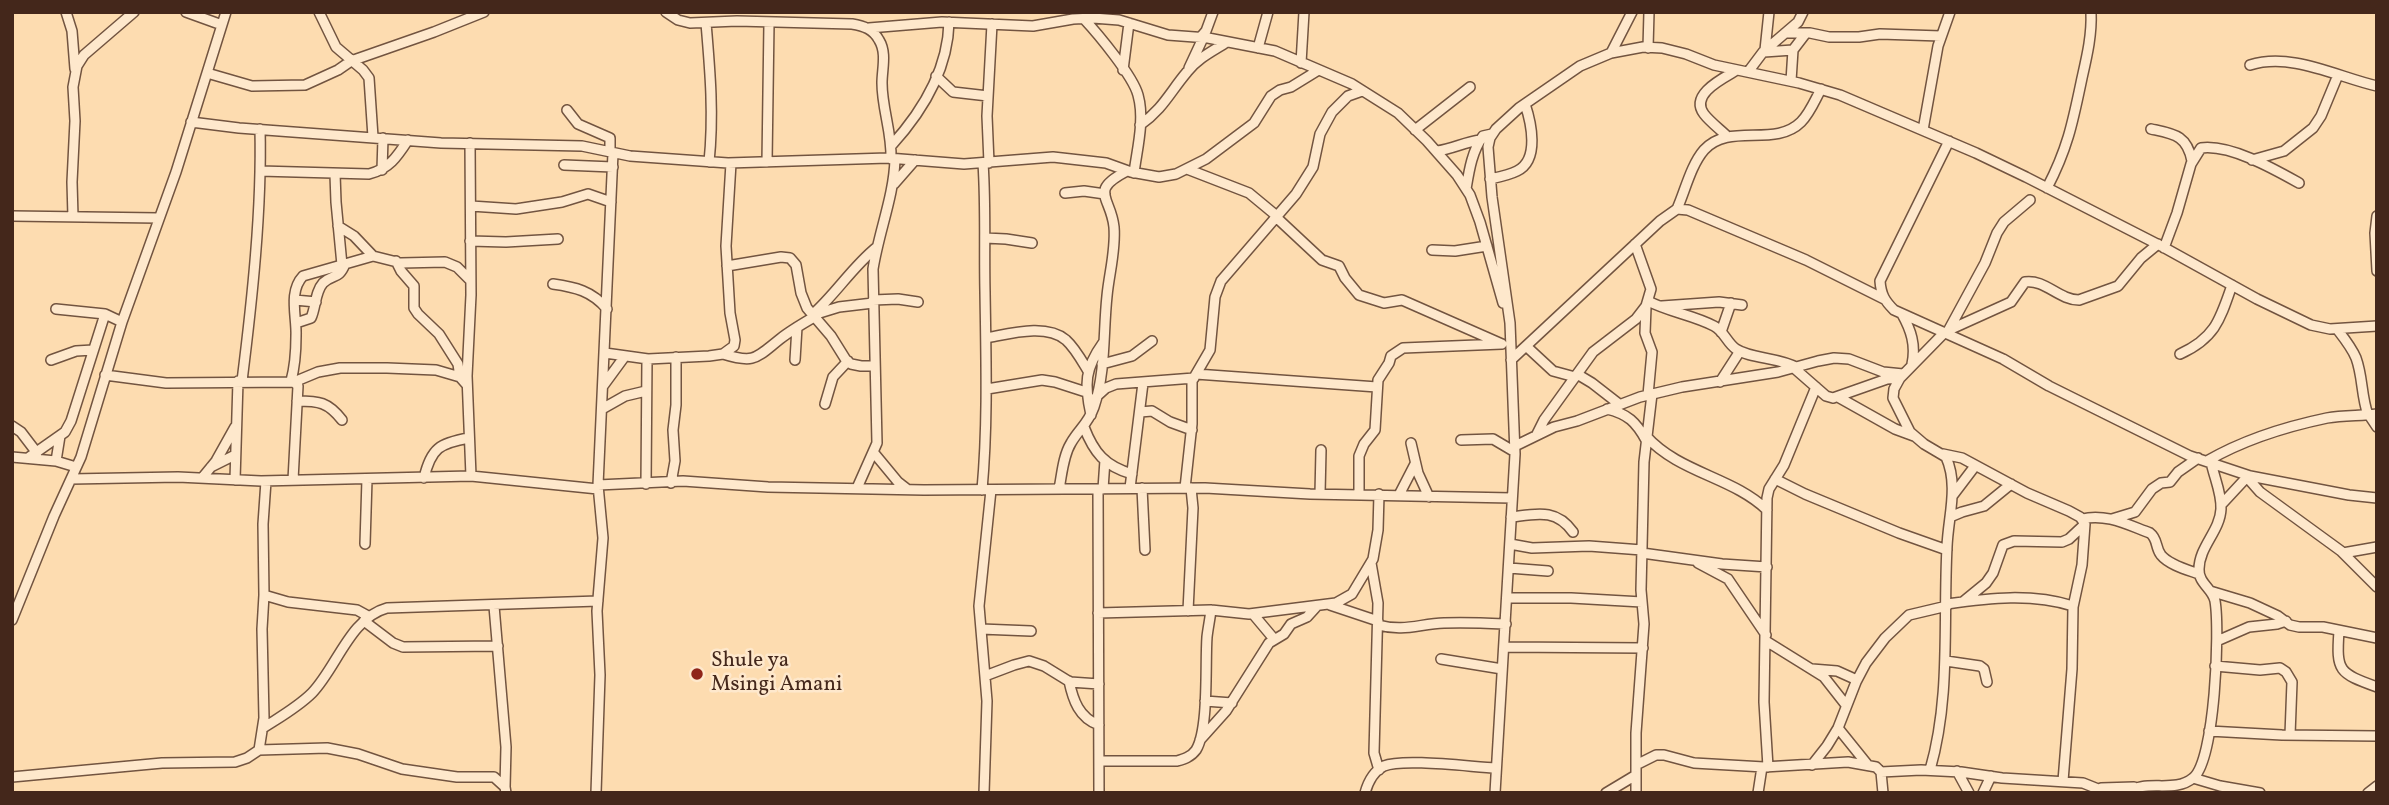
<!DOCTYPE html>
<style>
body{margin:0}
#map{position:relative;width:2389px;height:805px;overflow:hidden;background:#fddcb0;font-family:Vollkorn,serif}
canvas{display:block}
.frame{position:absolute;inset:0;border:14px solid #44271b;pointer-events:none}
</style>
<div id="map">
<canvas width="2389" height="805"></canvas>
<div class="frame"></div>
</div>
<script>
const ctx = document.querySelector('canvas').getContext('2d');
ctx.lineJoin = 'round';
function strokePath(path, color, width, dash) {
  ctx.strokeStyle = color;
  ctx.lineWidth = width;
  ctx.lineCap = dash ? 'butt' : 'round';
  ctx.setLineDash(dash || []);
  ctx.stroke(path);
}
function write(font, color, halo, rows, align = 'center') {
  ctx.font = font + ' Vollkorn,serif';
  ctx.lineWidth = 5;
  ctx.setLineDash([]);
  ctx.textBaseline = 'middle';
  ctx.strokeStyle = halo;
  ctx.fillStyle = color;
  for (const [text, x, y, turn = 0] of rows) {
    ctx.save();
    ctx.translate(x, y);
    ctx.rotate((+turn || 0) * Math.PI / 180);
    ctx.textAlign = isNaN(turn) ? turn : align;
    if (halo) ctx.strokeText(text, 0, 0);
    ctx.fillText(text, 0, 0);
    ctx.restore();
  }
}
const street = new Path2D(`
 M66 12 72 31 75 69
 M186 12 222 25
 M319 12 336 47 363 70 369 78 373 137
 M666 12 678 20 690 23 737 21 852 24C864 26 873 29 879 40 887 53 882 69 882 83 882 109 892 132 891 159
 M1084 19C1098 34 1133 76 1138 95 1145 120 1137 149 1134 173
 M706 23C710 70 714 115 709 162
 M869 28 942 22 1033 26 1073 19 1093 18 1119 20 1168 35 1208 38 1275 51 1352 84 1398 113 1427 141 1457 175 1470 195 1480 222 1503 303
 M1785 33H1810L1829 37H1859L1880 34 1941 36
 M1200 38 1206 31 1213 12
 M1258 48 1268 12
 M1648 48 1649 12
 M1765 50 1769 12
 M1764 52 1793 50
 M1611 53 1632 12
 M1301 63 1304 12
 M2250 65C2292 52 2337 77 2377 86
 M1189 68 1203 38
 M1123 70 1129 23
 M1748 72 1763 52 1798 22 1803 12
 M207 73 252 86 305 85 338 70 351 61 434 32 484 12
 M936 76 953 92 988 96
 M1791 81 1793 50 1806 33
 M567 110 578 124 610 138V152
 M191 122 239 128 441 143 582 146 630 156 728 163 888 158 964 164 1053 157 1106 163 1131 172 1159 177 1176 174 1206 159 1254 123 1271 96 1280 90 1291 87 1317 71
 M1140 125C1163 109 1170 92 1187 72 1198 58 1213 51 1227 42
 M2151 129C2174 134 2187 135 2192 161
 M1415 130 1470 87
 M1923 130 1938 46 1950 12
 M1728 137C1721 130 1710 122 1704 114 1689 94 1724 78 1737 70
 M1949 141 1880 281C1881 295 1885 301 1894 310L2003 359 2049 386 2190 456 2250 476 2349 495 2377 498
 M470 143 471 295 467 376 471 476
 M891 146C922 112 948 69 949 22
 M1437 151C1452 149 1465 142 1480 140
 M2252 160 2284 151 2313 128 2321 116 2338 75
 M767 162 769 23
 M989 163 987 116 992 24
 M564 165 613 167
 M1187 169 1249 193 1278 217
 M382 170 383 138
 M260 171 369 174C389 169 397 157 408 140
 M335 174 336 202 342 265
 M1490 179C1499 177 1509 175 1517 171 1540 160 1531 122 1525 104
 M894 184 915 160
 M2047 188C2068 148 2073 121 2082 78 2087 56 2092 35 2091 12
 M1466 189C1469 171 1472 151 1483 136L1492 134
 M1065 193 1084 191 1105 194
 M471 206 516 209 562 202 588 194 611 202
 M1677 209C1685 191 1691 165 1704 150 1729 122 1775 148 1801 122 1810 113 1815 100 1821 89
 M12 216 158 218
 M2377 216 2375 233 2377 271
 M73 217 72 182 75 121 73 87 77 66 84 55 134 12
 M1277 218 1322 260 1339 266 1345 278 1359 295 1384 303 1402 300 1502 344
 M338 226 354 236 373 256
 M985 238 1006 239 1032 243
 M470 241 506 242 558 239
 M2164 248 2177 213 2191 164 2201 148C2230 144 2274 169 2299 183
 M1432 250 1455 251 1487 246
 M396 261 401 271 414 286V308L418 314 439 334 458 364 460 377
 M727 266 781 257 790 258 796 265 801 293 807 308 831 336 846 360 851 364 861 366H875
 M553 284C575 287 592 291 607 309
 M295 300 316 302
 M873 300 898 299 918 302
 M1648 301C1669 312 1693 315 1714 326 1724 331 1727 343 1736 349 1751 359 1779 357 1798 368
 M1662 306 1719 302 1742 305
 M1646 307 1645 333 1652 352 1648 395
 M56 309 105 314 122 322
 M1902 314C1911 330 1916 345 1912 364
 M812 315C836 294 852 267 877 247
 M813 315 839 307 873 303
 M296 323 311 318C316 307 315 292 323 283 332 274 339 280 345 264
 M2337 329C2344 338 2352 348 2356 358 2363 377 2361 395 2368 415
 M1949 330 2011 302 2025 282C2045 279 2059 300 2079 300L2118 286 2141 258 2158 244
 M1721 332 1731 303
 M1947 333 1985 263 1997 233 2004 222 2030 200
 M986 338C1009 334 1046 323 1066 340 1075 348 1082 361 1088 371
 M1526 346 1553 371 1575 377
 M605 353 648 359 709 356 723 354 734 346 735 340 730 313 726 246 731 163
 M723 354C755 364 756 358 780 339 790 331 802 324 814 317
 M2180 354C2215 338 2220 320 2232 285
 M51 360 76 351 93 350
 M795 360 797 327
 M1511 360 1660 221 1677 209 1688 210 1806 260 1884 299
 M1102 364 1132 356 1152 341
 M1794 368 1826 396 1833 398 1887 379 1900 378
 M1196 374 1377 387
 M1577 374 1592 383 1619 404
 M105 375 166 383 294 382 298 386 293 480
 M242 381C252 301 262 210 260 129
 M291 381C295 366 296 351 296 336 297 317 288 292 303 276L373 256 401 263 445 262 457 267 470 280
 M294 382 318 372 340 368H387L436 370 460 377 467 385
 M1720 382 1740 351
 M603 386 625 356
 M987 389 1042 380 1055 382 1086 392
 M1096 397 1106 388 1116 384 1194 378
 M1838 397 1895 429 1914 436
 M297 401C319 401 328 402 342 420
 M825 404 833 377 848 361
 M602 409 625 396 646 391
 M1607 409C1628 414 1636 422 1646 440
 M1140 412 1152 411 1170 422 1192 430
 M1091 415C1084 384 1085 368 1103 343
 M2369 415 2377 427
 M12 426 21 432 37 453
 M1084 427C1094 453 1105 466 1132 474
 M1537 434 1544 420 1593 352 1636 319 1646 306 1651 289 1635 244
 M1646 436C1679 473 1733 477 1767 510
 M1461 440 1493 439 1515 452
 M1411 443 1418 473 1429 497
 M1515 446 1554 427 1577 421 1640 397 1682 387 1778 372 1818 361 1834 358 1849 359 1883 372 1903 374
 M874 453 898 482 907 489
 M1943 454 1962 458 2027 493 2069 511 2080 517 2085 524 2082 565 2073 607 2072 669 2063 781
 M12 457 56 461 76 467
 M28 458 65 432 71 421 105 314
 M56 461 60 436
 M2207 461C2245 439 2284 427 2327 418 2343 415 2360 416 2377 414
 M211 467 235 455
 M2245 475 2260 492 2341 551 2377 587
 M202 478 216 461 235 427
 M424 478C431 448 440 443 469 438
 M71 479 178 477 261 481 471 476 598 489
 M1775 479 1805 494 1899 533 1947 550
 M235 480 238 381
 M671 483 675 461 673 430 676 405V357
 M646 484 647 359
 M598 485 683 481 768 487 924 490 1205 488 1310 494 1512 498
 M857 488 877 443 873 269C879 231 894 196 895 159
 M1130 488 1143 383
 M1142 488 1145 550
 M1185 488 1192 424V381L1210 350 1215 297 1221 281 1296 194 1313 167 1320 134 1332 112 1348 96 1362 91
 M1059 489C1062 474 1063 456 1071 443 1079 429 1088 424 1094 407 1106 371 1103 333 1107 296 1109 274 1116 250 1114 227 1111 197 1088 191 1127 171
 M1098 489 1099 793
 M1103 489 1105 460
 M982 490C988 423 986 358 985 292 984 249 986 206 983 163
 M1320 494 1321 450
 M1359 494V456L1364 444 1375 430 1378 380 1389 363 1391 356 1403 348 1502 344
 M1399 495 1415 464
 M1953 495 1975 466
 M2221 505 2247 477
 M1511 517C1536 514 1556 508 1573 532
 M1950 517 1962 512 1984 506 2011 484
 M2082 519C2106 513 2128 525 2150 533 2158 539 2155 547 2161 555 2169 565 2188 570 2199 574
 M2112 519 2135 512 2152 489 2161 483 2170 482 2178 472 2198 458
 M365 544 367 479
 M1510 544 1532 548 1589 546 1642 550
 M1642 553 1722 564 1767 567
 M2343 553 2377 547
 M1371 563 1378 603 1374 753 1379 770
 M1698 563 1728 579 1766 635
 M1509 568 1548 571
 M2210 591 2250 603 2278 616 2290 625 2299 627H2323L2377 638
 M264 595 288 602 357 610 368 616
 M1507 598H1571L1642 602
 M1964 601 1986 583 1993 573 2003 545 2014 541 2062 542 2069 539 2085 524
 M1947 604C1990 598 2031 593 2073 606
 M1330 605 1378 621
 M494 606 506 747 505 787
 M1188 611 1193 508 1191 488
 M1098 613 1211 610 1249 614 1336 603 1352 594 1373 559 1378 530 1379 494
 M1253 614 1274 639
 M12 620 54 516 81 457 122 322 176 172 226 12
 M364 621 393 643 403 647 498 646
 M1378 625C1404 632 1419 624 1444 623 1465 622 1485 623 1506 624
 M981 629 1031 631
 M2339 631C2336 672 2339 673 2377 687
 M1766 641 1824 677 1846 705
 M2217 641 2249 627 2277 624 2286 621
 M1504 647 1643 648
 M1441 659 1502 669
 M1946 661 1980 666 1984 669 1987 682
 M2215 666 2260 670 2280 668 2286 672 2292 682 2290 735
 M1812 669 1837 671 1857 680
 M985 676 1014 665 1029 661 1044 666 1070 682 1099 684
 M1069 681C1073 700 1079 718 1099 725
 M1205 701 1232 703
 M263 728C280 717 298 707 312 693 337 667 350 618 387 608L598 601
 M1838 728 1867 764
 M2209 731 2282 735 2377 736
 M1200 740 1226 711 1269 643 1284 634 1291 624 1307 617 1317 606
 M259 750 327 748 358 754 402 769 457 777H494L505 787 506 793
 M1100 761H1177C1184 759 1191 757 1196 750 1209 729 1205 664 1207 637 1208 628 1210 619 1211 610
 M1636 765 1656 755H1664L1694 763 1764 767 1848 762 1876 767 1881 772 1883 793
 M1812 765 1827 746 1838 728 1856 682 1866 663 1885 638 1909 615 1947 606
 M1768 767 1764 702 1767 498 1769 489 1784 465 1816 387
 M1930 770C1951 697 1943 622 1947 547 1948 517 1959 486 1946 457L1924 444 1910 432 1893 398 1894 389 1900 378 1944 333
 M1957 771 1969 793
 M1881 772 1921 770 1961 772 2002 778 2083 783 2108 793
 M12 777 162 763 235 762 247 758 259 750 264 718 262 629 264 595 263 524 266 481
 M2193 778 2220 786 2260 793
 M2101 788 2134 787
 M596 793 600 675 597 611 603 538 598 485 613 153
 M984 793 987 701 979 606 991 490
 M1365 793C1368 782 1374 771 1384 766 1403 758 1472 767 1496 768
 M1495 793 1515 454 1510 323 1492 197 1488 147 1490 138 1496 129 1519 108 1580 66 1611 53 1643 47 1662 48 1686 54 1714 65 1799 83 1840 95 1976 153 2026 177 2163 247 2257 299 2311 325 2330 329 2377 326
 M1606 793 1636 775
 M1636 793V733L1644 624 1641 590 1644 462 1652 394
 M1758 793 1762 767
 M1983 793 1991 776
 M2127 793C2145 778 2174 794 2193 778 2215 761 2220 630 2215 601 2213 589 2198 583 2199 569 2199 547 2220 531 2221 509 2222 494 2214 477 2211 462
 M2368 793 2377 786`);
strokePath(street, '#725440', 12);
strokePath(street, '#fee8cc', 9);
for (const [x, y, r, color] of [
 [697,674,7,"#8f2418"]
]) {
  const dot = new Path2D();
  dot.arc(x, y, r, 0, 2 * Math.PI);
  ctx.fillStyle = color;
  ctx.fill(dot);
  strokePath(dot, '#fee8cc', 2.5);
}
write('21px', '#44271b', '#fee8cc', [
 ["Shule ya",711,662],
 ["Msingi Amani",711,686]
], 'left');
</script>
